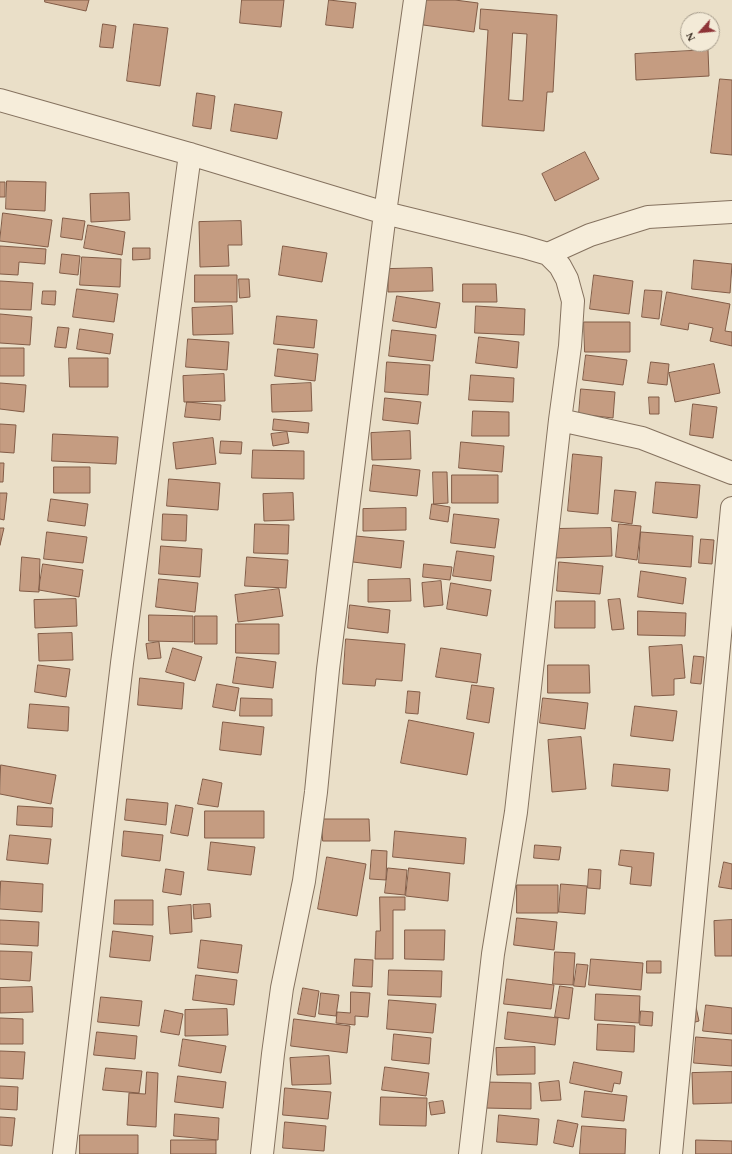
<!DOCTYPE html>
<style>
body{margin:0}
#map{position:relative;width:732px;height:1154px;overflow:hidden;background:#eadfc8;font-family:"Times New Roman",serif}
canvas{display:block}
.north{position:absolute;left:680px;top:12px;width:40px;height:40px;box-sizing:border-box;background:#f3ead7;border:1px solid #a89e8e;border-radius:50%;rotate:243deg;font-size:11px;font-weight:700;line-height:16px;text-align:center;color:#372b21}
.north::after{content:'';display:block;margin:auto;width:14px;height:18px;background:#8e3437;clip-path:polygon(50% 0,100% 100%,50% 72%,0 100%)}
</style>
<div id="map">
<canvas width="732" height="1154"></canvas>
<div class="north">N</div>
</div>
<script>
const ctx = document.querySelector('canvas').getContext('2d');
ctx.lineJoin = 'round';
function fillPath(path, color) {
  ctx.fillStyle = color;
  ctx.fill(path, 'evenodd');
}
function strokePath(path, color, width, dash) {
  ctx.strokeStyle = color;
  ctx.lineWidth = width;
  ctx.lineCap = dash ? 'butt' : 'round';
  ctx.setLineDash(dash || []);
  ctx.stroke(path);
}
const building = new Path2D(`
 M45 0H89L86 11 45 2Z
 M242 0H284L281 27 240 23Z
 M329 0 356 3 353 28 326 25Z
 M419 0H455L478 3 474 32 416 24Z
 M481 9 557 15 553 92H547L544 131 482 126 488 30 480 29ZM513 33 527 34 523 101 509 100Z
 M103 24 116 26 113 48 100 47Z
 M134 24 168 28 160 86 127 81Z
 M708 50 709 76 636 80 635 54Z
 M720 79 732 80V155L711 153Z
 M197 93 215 96 211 129 193 126Z
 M235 104 282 112 277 139 231 131Z
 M585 152 599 179 555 201 542 174Z
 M7 181 46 182 45 211 6 209Z
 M0 182H5V197H0Z
 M129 193 130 220 91 222 90 194Z
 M3 213 52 220 48 247 0 241Z
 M63 218 85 221 82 240 61 237Z
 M241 221 242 245H228L229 266 200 267 199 222Z
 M88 225 125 232 122 255 84 248Z
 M0 246 46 249 45 264 19 262 18 275 0 274Z
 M283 246 327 253 322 282 279 275Z
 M133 248H150V259L133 260Z
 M62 254 80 256 78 275 60 273Z
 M82 257 121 259 120 287 80 285Z
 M694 260 732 264 730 293 692 289Z
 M432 268 433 291 388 292V269Z
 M195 275H237V302H195Z
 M594 275 633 281 629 314 590 309Z
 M239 279H249L250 297 240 298Z
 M0 281 33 283 31 310 0 309Z
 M463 284H496L497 302H463Z
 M77 289 118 294 114 322 73 317Z
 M645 290 662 291 659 319 642 317Z
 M43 291H56L55 305 42 304Z
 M667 292 730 304 725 331 732 332V346L710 341 713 328 689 323 688 330 661 325Z
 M397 296 440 303 436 328 393 321Z
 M232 306 233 334 193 335 192 308Z
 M476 306 525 309 524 335 475 333Z
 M0 314 32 317 30 345 0 343Z
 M277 316 317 320 314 348 274 344Z
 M584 322H630V352H585Z
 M58 327 69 328 66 348 55 347Z
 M80 329 113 334 110 354 77 349Z
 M392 330 436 335 433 361 389 356Z
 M479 337 519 342 517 368 476 363Z
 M188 339 229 342 227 370 186 367Z
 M0 348H24V376H0Z
 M278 349 318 354 315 381 275 376Z
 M586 355 627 360 623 385 583 380Z
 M69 358H108V387H70Z
 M387 362 430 365 428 395 385 392Z
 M651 362 669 364 667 385 648 383Z
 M714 364 720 393 675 402 669 373Z
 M224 374 225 401 184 402 183 376Z
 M471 375 514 378 513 402 469 400Z
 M0 383 26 385 24 412 0 409Z
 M311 383 312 411 272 412 271 385Z
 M581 389 615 392 613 418 579 414Z
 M649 397H659V414H650Z
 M385 398 421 402 418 424 383 420Z
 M187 402 221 405 220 420 185 417Z
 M693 404 717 407 713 438 690 435Z
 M473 411 509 412V436H472Z
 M274 419 309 423 308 433 273 430Z
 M0 424 16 425 14 453 0 452Z
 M410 431 411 459 372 460 371 433Z
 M287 432 289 443 273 446 271 434Z
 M53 434 118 437 116 464 52 461Z
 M213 438 216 464 176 469 173 443Z
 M221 441 242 442 241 454 220 453Z
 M461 442 504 446 502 472 459 468Z
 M253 450 304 451V479L252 478Z
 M573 454 602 457 598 514 568 511Z
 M0 463H4L3 482H0Z
 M373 465 420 470 417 496 370 491Z
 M54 467H90V493H54Z
 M433 472H447L448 503 434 504Z
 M452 475H498V503H452Z
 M169 479 220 483 218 510 167 506Z
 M656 482 700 485 697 518 653 513Z
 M615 490 636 492 632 524 612 521Z
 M0 493H7L4 520 0 519Z
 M293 493 294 520 264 521 263 494Z
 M51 499 88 504 85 526 48 521Z
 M432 504 450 507 448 522 430 519Z
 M406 508V530L363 531V509Z
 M163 514 187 515 186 541 162 540Z
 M454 514 499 519 495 548 451 543Z
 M255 524 289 525 288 554 254 553Z
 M619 524 641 526 637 560 616 557Z
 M0 528H4L0 545Z
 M611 528 612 556 554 558 553 529Z
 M47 532 87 537 83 563 44 559Z
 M641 532 693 536 691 567 639 563Z
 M356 536 404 541 401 568 353 562Z
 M701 539 714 540 712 564 699 563Z
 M161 546 202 549 200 577 159 574Z
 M457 551 494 556 491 581 453 576Z
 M22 557 40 559 39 592 20 591Z
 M247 557 288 560 286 588 245 586Z
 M559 562 603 566 600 594 557 591Z
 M43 564 83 570 79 597 39 590Z
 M424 564 452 567 450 580 423 577Z
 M641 571 686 578 683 604 638 597Z
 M159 579 198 583 195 612 156 607Z
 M410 579 411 601 368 602V580Z
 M441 581 443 605 424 607 422 583Z
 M451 583 491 590 487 616 447 609Z
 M279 589 283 616 238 622 235 595Z
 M76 599 77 626 35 628 34 600Z
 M620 599 624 629 612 630 608 600Z
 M556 601H595V628H555Z
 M350 605 390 610 388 633 348 628Z
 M638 611 686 613 685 636 638 635Z
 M149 615 193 616V642L149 641Z
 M195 616H217V644H195Z
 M236 624H279V654L236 653Z
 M72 633 73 660 39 661 38 634Z
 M346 639 405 644 402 681 376 679 375 686 343 684Z
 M159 642 161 658 148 659 146 644Z
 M682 645 685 678 674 679V695L652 696 649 647Z
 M173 648 202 657 195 681 166 672Z
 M441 648 481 654 477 683 436 677Z
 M694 656 704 657 701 684 691 683Z
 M237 657 276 662 273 688 233 683Z
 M38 665 70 669 66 697 35 692Z
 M548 665H589L590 693H548Z
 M140 678 184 683 182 709 138 705Z
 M217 684 239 688 235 711 213 707Z
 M472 685 494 688 489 723 467 719Z
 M408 691 420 692 418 714 406 713Z
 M241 698 272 699V716H240Z
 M543 698 588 703 585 729 540 723Z
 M30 704 69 707 68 731 28 728Z
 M635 706 677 711 673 741 631 736Z
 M409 720 474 733 467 775 401 763Z
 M223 722 264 727 261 755 220 750Z
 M581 737 586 789 552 792 548 740Z
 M614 764 670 769 668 791 612 786Z
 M1 765 56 775 51 804 0 794Z
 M203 779 222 783 218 807 198 804Z
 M127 799 168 803 166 825 125 820Z
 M176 805 193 808 188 836 171 833Z
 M18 806 53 808 52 827 17 825Z
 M205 811H264V838H205Z
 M322 819H369L370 841H323Z
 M124 831 163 835 160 861 122 856Z
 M395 831 466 838 464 864 393 857Z
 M10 835 51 839 48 864 7 860Z
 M211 842 255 847 251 875 208 870Z
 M535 845 561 847 559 860 534 858Z
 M372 850 387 851 386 880 370 879Z
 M621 850 654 853 651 886 630 884 632 867 619 865Z
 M327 857 366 864 357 916 318 909Z
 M724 862 732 864V889L719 887Z
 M388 868 407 870 405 895 385 893Z
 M409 868 450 873 448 901 406 896Z
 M166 869 184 872 181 895 163 892Z
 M589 869 601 870 600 889 588 888Z
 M1 881 43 884 42 912 0 909Z
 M561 884 587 886 585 914 559 912Z
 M517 885H558V913H517Z
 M380 897H405V910H393V959H375L376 931H380Z
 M115 900H153V925L114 924Z
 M210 904 211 917 194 919 193 905Z
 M191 905 192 932 170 934 168 907Z
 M517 918 557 922 554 950 514 945Z
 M0 920 39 922 38 946 0 944Z
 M732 920V956H715L714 921Z
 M405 930H445L444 960 405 959Z
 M113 931 153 936 150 961 110 957Z
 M201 940 242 945 238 973 198 968Z
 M0 951 32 952 30 981 0 979Z
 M555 952 575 953 573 985 553 984Z
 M355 959 373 960 372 987 353 986Z
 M591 959 643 963 641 990 589 985Z
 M647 961H661V973H647Z
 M577 964 588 965 585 987 574 986Z
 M389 970 442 971 441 997 388 995Z
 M196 975 237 980 234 1005 193 1000Z
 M507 979 554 985 551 1009 504 1004Z
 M560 986 573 988 569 1019 555 1017Z
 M32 987 33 1012 0 1013V988Z
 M303 988 319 991 315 1017 298 1014Z
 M351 992 370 993 368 1017 355 1016V1025L336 1023 337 1012 350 1013Z
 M321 993 339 995 336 1016 319 1014Z
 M596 994 640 996 639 1023 595 1020Z
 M101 997 142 1001 139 1026 98 1022Z
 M389 1000 436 1004 433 1033 387 1029Z
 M706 1005 732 1008V1034L703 1031Z
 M696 1007 699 1021 688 1024Z
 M227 1009 228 1035 185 1036V1010Z
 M165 1010 183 1014 179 1035 161 1032Z
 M641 1011 653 1012 652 1026 640 1025Z
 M508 1012 558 1018 555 1045 505 1039Z
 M0 1018 23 1019V1044H0Z
 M294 1019 350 1026 347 1053 291 1046Z
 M598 1024 635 1026 634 1052 597 1050Z
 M97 1032 137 1036 135 1059 94 1055Z
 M394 1034 431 1038 429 1064 392 1060Z
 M696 1037 732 1040V1066L694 1063Z
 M183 1039 226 1046 221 1073 179 1066Z
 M535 1047V1074L497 1075 496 1048Z
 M0 1051 25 1052 23 1079 0 1078Z
 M329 1056 331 1084 292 1085 290 1058Z
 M574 1062 622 1072 620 1084 614 1083 612 1092 570 1083Z
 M385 1067 429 1073 426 1096 382 1090Z
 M106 1068 142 1071 139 1093 103 1090Z
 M147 1072 158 1073 156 1127 127 1125 129 1093 145 1094Z
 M732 1072V1103L693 1104 692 1073Z
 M178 1076 226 1082 223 1108 175 1102Z
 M559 1081 561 1100 541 1101 539 1083Z
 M484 1082 531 1083V1109L484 1108Z
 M0 1086 18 1087 17 1110 0 1109Z
 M285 1088 331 1092 328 1119 283 1115Z
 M585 1091 627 1096 624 1121 582 1117Z
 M381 1097 427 1098 426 1126 380 1125Z
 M443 1101 445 1113 431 1115 429 1103Z
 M175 1114 219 1118 218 1140 174 1136Z
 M499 1115 539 1119 537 1145 497 1142Z
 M0 1117 15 1118 12 1146 0 1145Z
 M558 1120 578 1124 573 1147 554 1143Z
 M285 1122 326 1126 324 1151 283 1148Z
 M582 1126 626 1129 625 1154H580Z
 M80 1135H138V1154H80Z
 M171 1140H216V1154H171Z
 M696 1140 732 1141V1154H696Z`);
fillPath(building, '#c59c81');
strokePath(building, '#825c47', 1);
const minor = new Path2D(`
 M0 100 190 154 385 213 524 247 548 254 560 266 567 279 573 301 570 346 560 420 516 812 493 954 470 1154
 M548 254 590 235 648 217 732 212
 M560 420 642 438 732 473
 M64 1154 122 663 190 154
 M262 1154 273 1054 282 988 304 881 316 792 328 669 385 213 415 0
 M671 1154 732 508`);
strokePath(minor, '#85725f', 24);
strokePath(minor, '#f6edda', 22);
</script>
